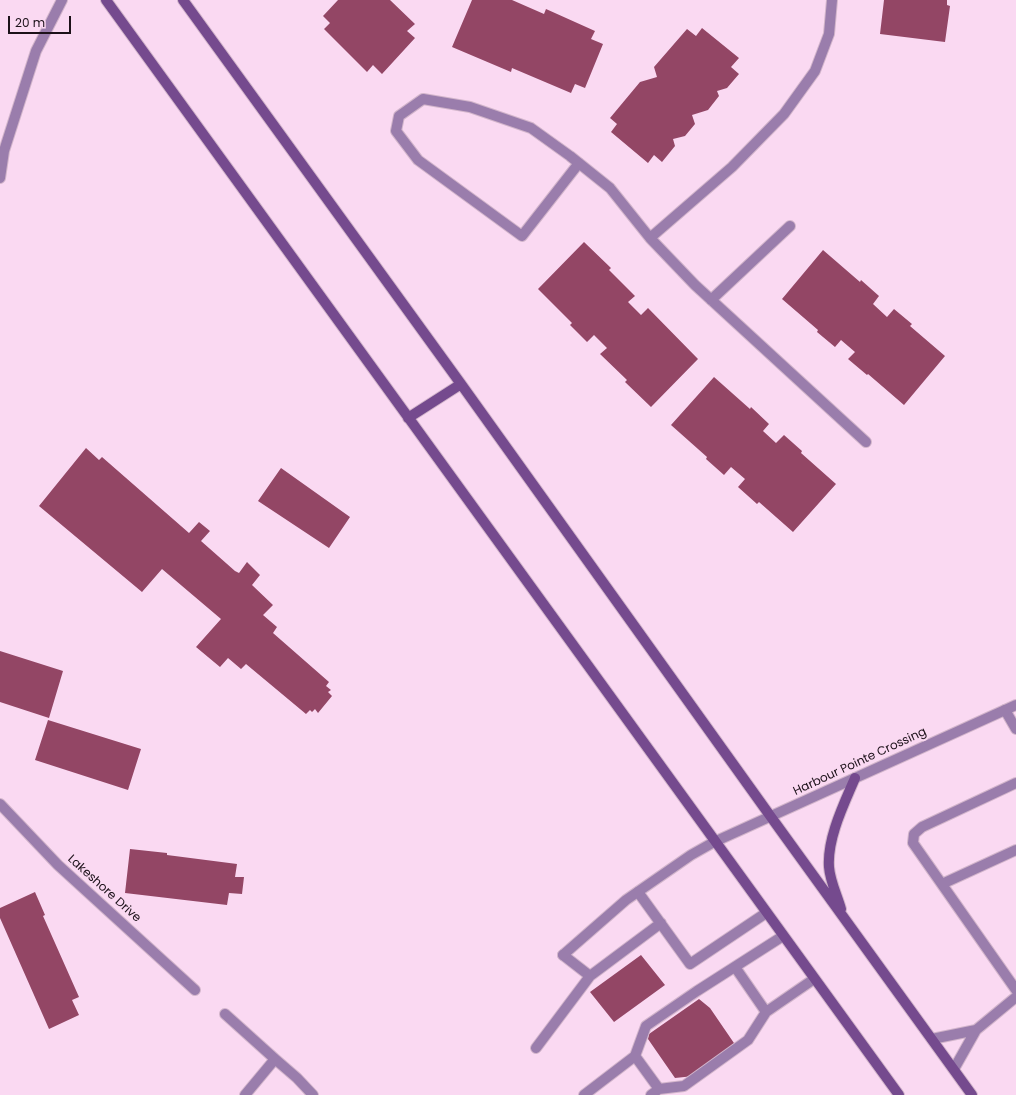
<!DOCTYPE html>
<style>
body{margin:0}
#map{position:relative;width:1016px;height:1095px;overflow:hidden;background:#fad9f2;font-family:Poppins,sans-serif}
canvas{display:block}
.scale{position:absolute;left:8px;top:16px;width:63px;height:18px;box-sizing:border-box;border:2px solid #1c1119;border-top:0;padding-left:5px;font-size:12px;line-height:14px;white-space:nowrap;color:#1c1119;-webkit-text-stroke:3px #fad9f2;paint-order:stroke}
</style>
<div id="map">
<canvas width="1016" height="1095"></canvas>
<div class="scale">20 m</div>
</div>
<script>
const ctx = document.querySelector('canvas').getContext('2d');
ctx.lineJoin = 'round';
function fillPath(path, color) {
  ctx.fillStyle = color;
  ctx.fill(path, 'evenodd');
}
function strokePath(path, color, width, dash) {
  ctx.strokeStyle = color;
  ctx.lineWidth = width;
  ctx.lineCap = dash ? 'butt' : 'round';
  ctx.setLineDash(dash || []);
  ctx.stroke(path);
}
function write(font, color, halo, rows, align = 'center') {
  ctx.font = font + ' Poppins,sans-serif';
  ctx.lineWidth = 4;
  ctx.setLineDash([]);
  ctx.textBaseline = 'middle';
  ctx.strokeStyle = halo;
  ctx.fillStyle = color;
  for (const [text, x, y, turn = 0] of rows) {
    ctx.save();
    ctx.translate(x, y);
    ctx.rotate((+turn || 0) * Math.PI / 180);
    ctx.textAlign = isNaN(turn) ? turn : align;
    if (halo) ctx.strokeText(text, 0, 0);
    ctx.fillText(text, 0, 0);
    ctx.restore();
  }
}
fillPath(new Path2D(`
 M338 0H390L415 24 407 31 415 38 382 74 373 65 367 72 324 29 330 23 323 16Z
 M472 0H512L544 14 546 9 595 31 591 39 603 44 585 88 575 84 571 93 512 68 511 72 452 47Z
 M884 0H947V5L950 6 945 42 880 34Z
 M702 28 739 58 731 67 739 74 727 88 717 91 719 96 708 110 692 115 695 124 685 136 673 139 675 146 662 162 654 155 648 163 611 132 617 124 610 118 640 82 657 77 654 67 687 29 696 36Z
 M584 242 611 268 609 270 635 296 628 302 641 315 648 308 698 359 651 407 625 382 627 380 600 354 607 348 594 335 587 342 570 325 572 323 538 289Z
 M823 250 860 282 861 280 879 296 873 304 887 317 894 309 912 324 910 326 945 356 904 405 868 374 867 375 848 359 855 352 841 340 835 347 817 332 818 330 782 299Z
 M714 377 750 409 751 407 769 424 763 431 776 443 784 435 802 451 801 453 836 484 793 532 759 502 757 504 738 487 745 479 731 467 724 475 706 459 707 457 671 425Z
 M86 448 99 460 102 457 189 533 199 522 210 531 201 541 235 571 239 573 247 562 260 575 252 585 273 605 263 615 277 627 273 633 329 682 326 686 331 690 328 692 332 696 318 713 315 709 312 712 310 710 306 714 246 664 241 669 228 658 220 667 196 647 221 619 162 569 142 592 39 506Z
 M281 468 350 517 329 548 258 501Z
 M0 651 63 671 49 718 0 702Z
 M48 720 141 749 128 790 35 760Z
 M130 849 167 853V855L237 864 235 877H244L242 894 229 893 227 905 125 893Z
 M35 892 45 915 43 916 79 997 72 1000 79 1015 49 1029 0 918V908Z
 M641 955 665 985 614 1022 590 992Z
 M699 999 710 1008 736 1046 694 1076 675 1078 648 1039 649 1034Z`), '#934665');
const lane = new Path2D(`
 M579 163 522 236 418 160 396 131 399 116 423 99 470 107 531 128 570 156 610 188 650 238 732 167 784 114 815 71 829 34 832 0
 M650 238 695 285 866 442
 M711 300 790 226
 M1005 710 1016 729
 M1016 783 922 827 914 834 913 843 1016 990
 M942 884 1016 850
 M638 892 690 964 766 913
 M563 955 590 976
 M735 967 766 1012
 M932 1039 976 1030
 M536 1048 590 976 661 923
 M635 1056 659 1089
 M954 1069 976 1030 1016 997
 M584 1095 635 1056 646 1026 697 991 783 936
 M651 1095 659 1089 684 1086 748 1040 766 1012 814 979`);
const street = new Path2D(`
 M0 178 4 151 36 51 62 0
 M0 804 58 865 195 990
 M563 955 626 900 691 855 714 842 1016 705
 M225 1014 275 1059 297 1078 313 1095
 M245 1095 275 1059`);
const secondary = new Path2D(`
 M106 0 899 1095
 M183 0 461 384 771 817 972 1095
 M408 418 461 384
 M841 909C837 895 830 881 829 867 827 838 844 804 855 778`);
strokePath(lane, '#d2b5cb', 12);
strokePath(street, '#d2b5cb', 12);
strokePath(secondary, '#d2b5cb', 12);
strokePath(lane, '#9a7dac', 10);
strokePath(street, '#9a7dac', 10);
strokePath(secondary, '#754a8e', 10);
write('12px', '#1c1119', '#fad9f2', [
 ["Harbour Pointe Crossing",860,762,-25],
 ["Lakeshore Drive",104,889,42]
]);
</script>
